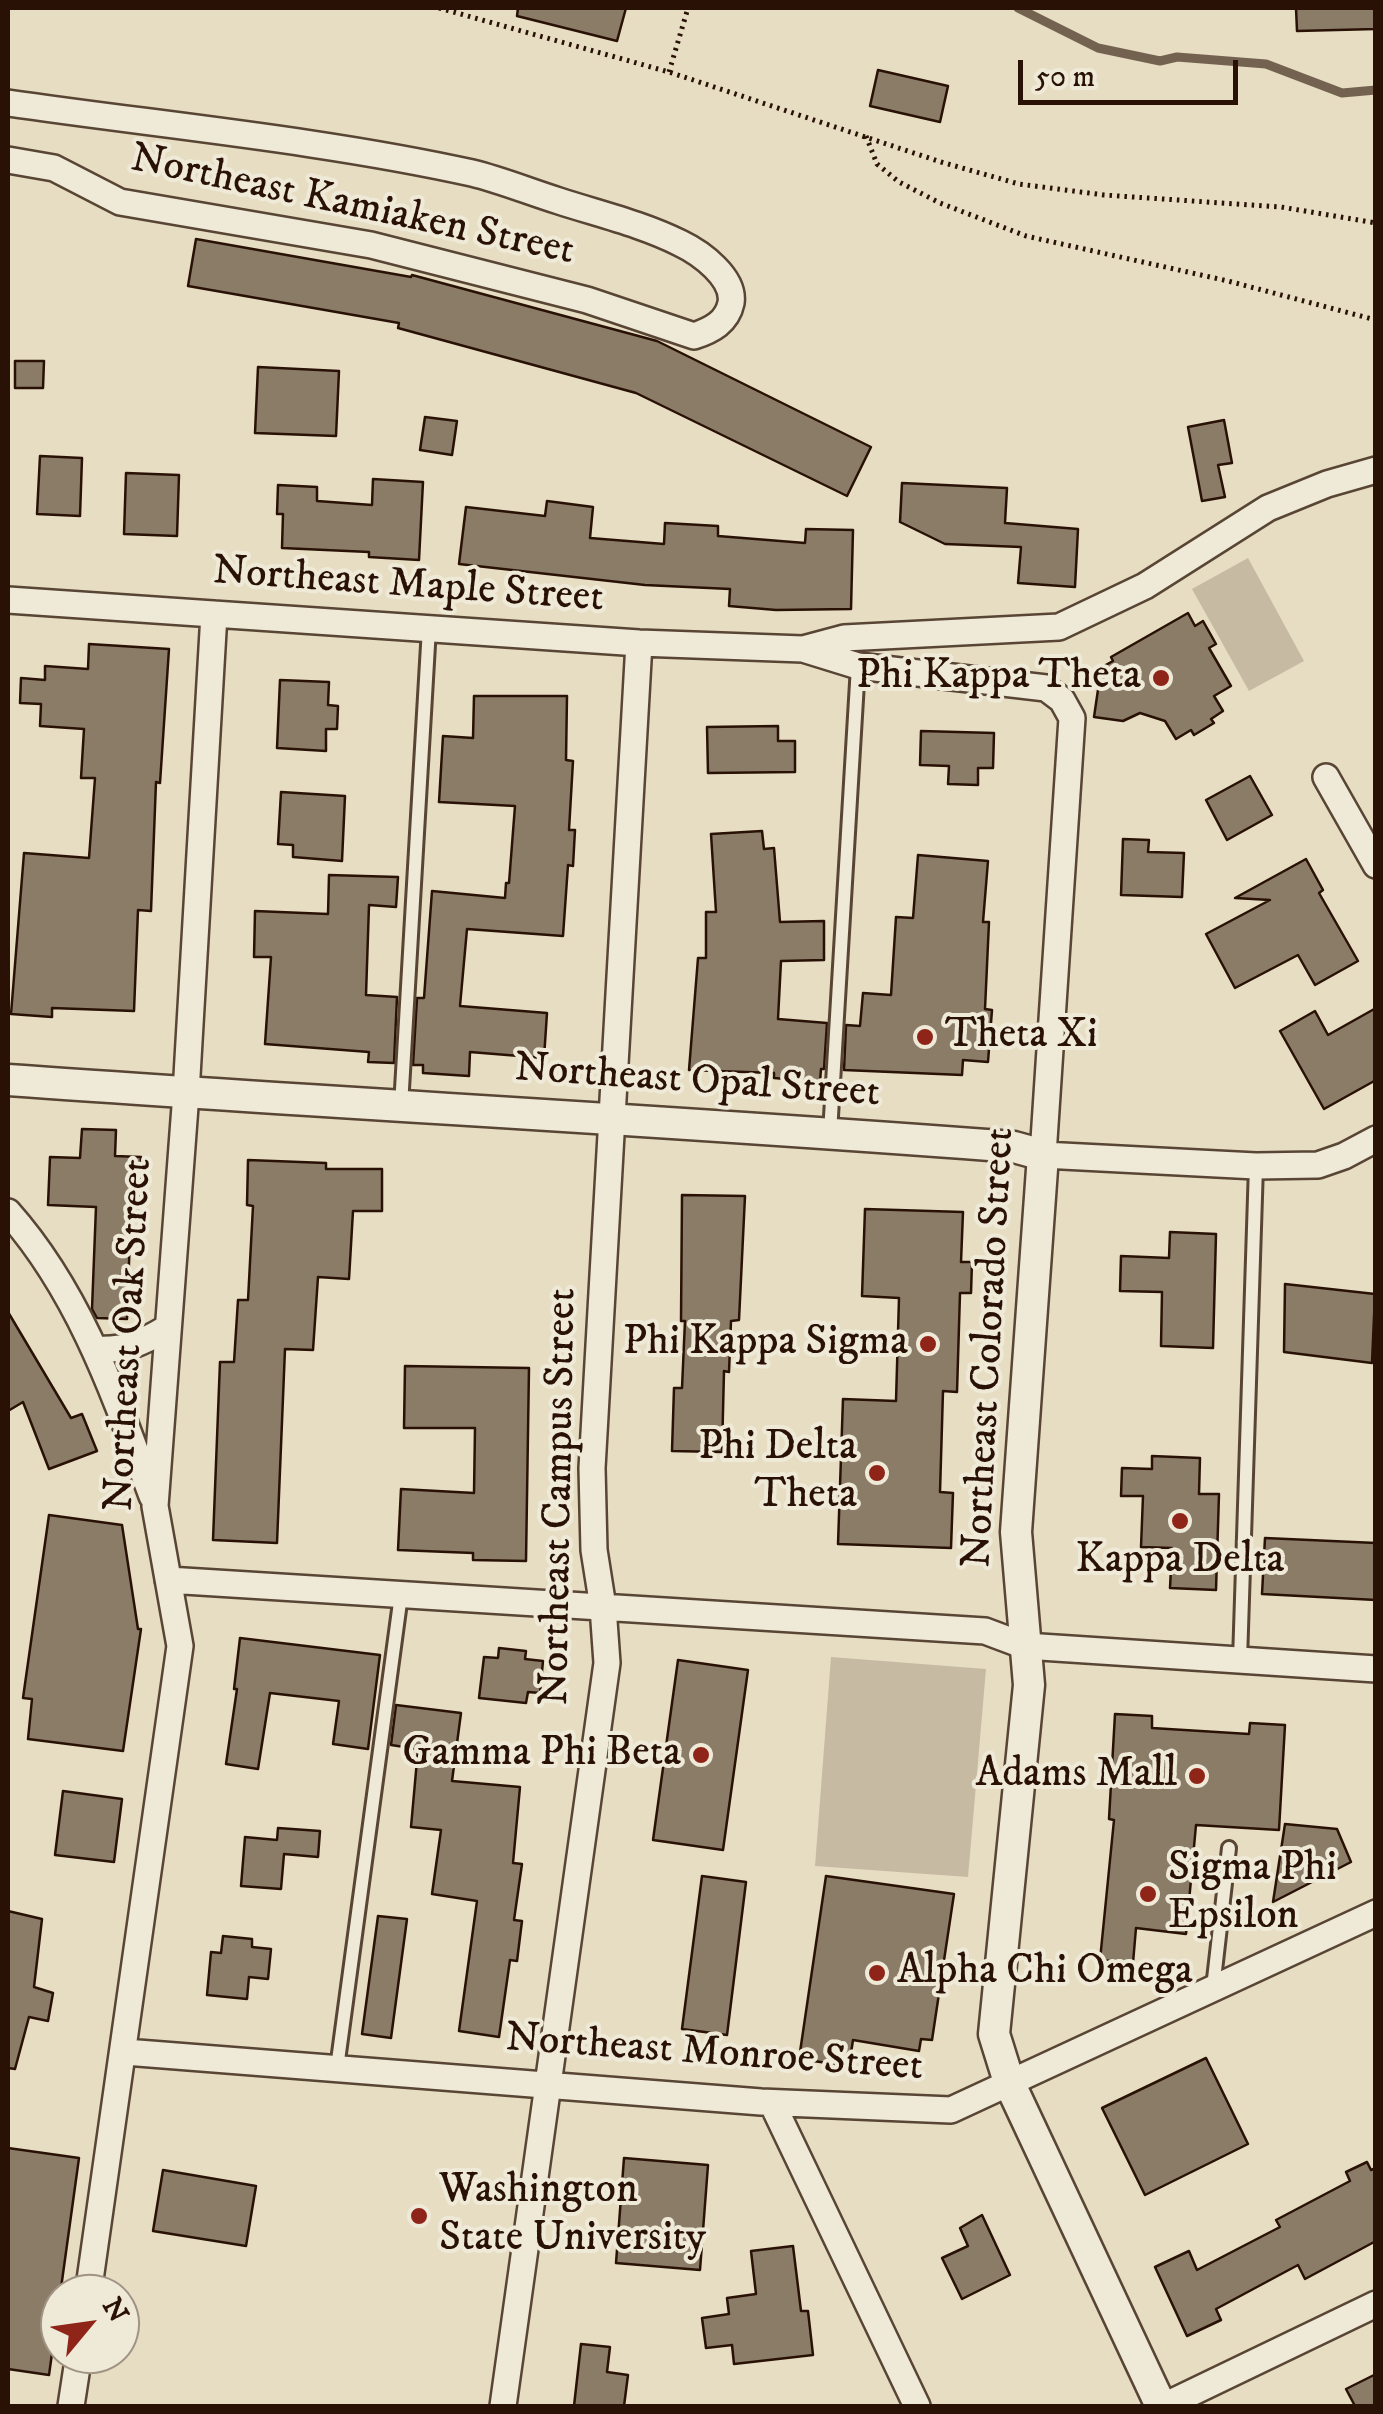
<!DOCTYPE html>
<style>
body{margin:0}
#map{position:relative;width:1383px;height:2414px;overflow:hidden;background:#e6ddc3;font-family:"IM FELL DW Pica",serif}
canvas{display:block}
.frame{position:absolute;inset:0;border:10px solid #291205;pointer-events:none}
.north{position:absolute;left:40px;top:2274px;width:100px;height:100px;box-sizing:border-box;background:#efe9d8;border:2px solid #a09384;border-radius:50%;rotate:61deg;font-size:28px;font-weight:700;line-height:40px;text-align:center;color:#291205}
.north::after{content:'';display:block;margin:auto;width:35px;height:45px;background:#8f2418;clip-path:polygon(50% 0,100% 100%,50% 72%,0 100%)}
.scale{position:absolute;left:1018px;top:60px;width:220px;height:45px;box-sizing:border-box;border:5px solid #291205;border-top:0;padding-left:12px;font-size:30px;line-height:35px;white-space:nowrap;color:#291205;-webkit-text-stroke:8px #efe9d8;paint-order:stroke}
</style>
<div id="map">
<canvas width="1383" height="2414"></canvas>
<div class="frame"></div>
<div class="north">N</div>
<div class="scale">50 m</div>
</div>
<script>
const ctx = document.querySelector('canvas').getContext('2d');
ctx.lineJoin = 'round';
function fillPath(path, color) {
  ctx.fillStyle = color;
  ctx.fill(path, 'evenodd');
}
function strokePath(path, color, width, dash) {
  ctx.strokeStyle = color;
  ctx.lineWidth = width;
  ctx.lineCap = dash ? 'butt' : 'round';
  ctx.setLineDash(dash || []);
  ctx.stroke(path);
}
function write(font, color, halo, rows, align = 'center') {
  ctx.font = font + ' "IM FELL DW Pica",serif';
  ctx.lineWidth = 8;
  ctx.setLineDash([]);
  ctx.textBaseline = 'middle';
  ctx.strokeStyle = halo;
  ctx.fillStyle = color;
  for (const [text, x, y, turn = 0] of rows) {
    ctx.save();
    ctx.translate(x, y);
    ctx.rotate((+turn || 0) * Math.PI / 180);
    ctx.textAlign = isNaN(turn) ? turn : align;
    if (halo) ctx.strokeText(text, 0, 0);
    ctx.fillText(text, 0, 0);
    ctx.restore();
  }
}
fillPath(new Path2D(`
 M1248 558 1304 661 1249 691 1192 589Z
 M831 1657 986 1669 968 1877 815 1866Z`), '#c6baa3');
strokePath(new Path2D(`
 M1018 8 1098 48 1160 61 1177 57 1266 64 1342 93 1376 90`), '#746250', 9);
const building = new Path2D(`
 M518 8H626L617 41 517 16Z
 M1296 8H1376V29L1297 31Z
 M878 70 948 86 940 122 870 106Z
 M196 239 411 277 412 275 657 341 871 447 847 496 636 393 398 328 399 323 188 286Z
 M15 361H44L43 388H15Z
 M258 367 339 371 336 436 255 433Z
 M425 417 457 421 452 455 420 450Z
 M1224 420 1232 463 1218 465 1225 497 1202 501 1188 427Z
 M40 456 82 458 80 516 37 514Z
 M126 473 179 475 177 536 124 534Z
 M373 479 423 482 419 560 369 557V552L282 548 283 514H277L278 485 317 487V501L372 505Z
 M902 483 1007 488 1005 523 1078 529 1075 587 1018 583 1021 547 945 544 900 522Z
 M547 501 593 507 590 538 664 544 665 523 718 526V536L805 543 806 529 853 530 851 609 776 610 729 606 730 589 645 585 459 564 466 507 545 516Z
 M1188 613 1195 626 1203 621 1216 644 1209 648 1231 686 1214 696 1223 711 1211 719 1214 723 1194 735 1191 730 1176 739 1165 721 1140 713 1123 721 1094 717 1099 683 1093 672 1113 661 1111 657Z
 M89 644 169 649 160 783 156 782 151 911 138 910 134 1011 52 1008V1017L11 1014 24 853 89 858 95 778H81L84 729 40 726 41 704 20 703 21 678 45 680V666L88 669Z
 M280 680 329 682 328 705 338 706 337 729H326V751L277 748Z
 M474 696H567L566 760 573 761 569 830H575L573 866 568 865 563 936 467 929 460 1006 547 1013 544 1058 470 1052 469 1076 423 1073V1065H413L417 998H424L432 891 505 898 506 883H509L515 806 439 802 443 736 473 738Z
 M778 726V741H795V772L708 773 707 727Z
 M921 731 994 733 993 768H978V785L948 784 949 766 920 765Z
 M1250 776 1272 815 1227 840 1206 800Z
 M281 792 345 796 342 861 293 857V845L278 844Z
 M762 831 764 849 774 848 780 922 824 921V960L781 961 778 1019 827 1023 824 1069H821L820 1082 774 1078V1073L689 1070 698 958H706V912H716L711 834Z
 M1123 839 1149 840 1148 852 1184 853 1182 897 1121 895Z
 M918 855 988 861 983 922H989L985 1009 992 1010 988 1062 963 1060 962 1075 844 1070 846 1025 860 1026 863 993 891 995 896 917 913 918Z
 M1306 859 1323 890 1319 893 1358 961 1315 985 1298 955 1235 988 1206 934 1270 900 1235 898Z
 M329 875 398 877 396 907 369 905 366 995 397 997 394 1063 368 1062 369 1052 265 1044 271 957H254L255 911 328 914Z
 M1376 1008V1080L1324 1109 1280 1031 1315 1011 1328 1035Z
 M82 1129 116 1130 115 1156 141 1157 139 1208H131L127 1319 97 1318 92 1309 96 1207 48 1205 50 1157 80 1158Z
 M248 1160 326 1163V1169H382V1211H353L349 1279 318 1277 313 1350 285 1349 277 1543 213 1540 220 1362H234L238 1300H248L253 1206 247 1205Z
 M682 1195 745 1196 739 1320 731 1321 729 1372 724 1371 722 1452 672 1451 674 1388H682L685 1321H681Z
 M865 1209 963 1212 961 1262H972L971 1293H960L957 1392 943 1391 940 1492 953 1493 951 1548 838 1544 843 1399 896 1401 899 1298 862 1296Z
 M1170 1232 1216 1234 1213 1348 1161 1346 1162 1292 1120 1291 1121 1256 1169 1258Z
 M1285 1284 1375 1294 1372 1363 1284 1352Z
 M8 1312 71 1418 82 1414 97 1451 49 1469 23 1402 8 1411Z
 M405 1366 529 1368 526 1561 473 1560V1553L398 1550 401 1489 474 1493 475 1428H404Z
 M1152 1456 1200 1458 1199 1494H1219L1216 1590 1170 1588 1172 1548 1141 1547 1143 1496H1121L1122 1468 1152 1469Z
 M49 1515 122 1525 138 1629H141L123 1751 28 1739 32 1699 23 1698Z
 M1265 1538 1376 1543V1600L1262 1594Z
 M240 1638 380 1655 368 1749 333 1744 339 1701 270 1693 258 1769 226 1764 237 1689H234Z
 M499 1648 526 1651 525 1659 543 1661 540 1693 528 1692 526 1703 479 1698 484 1657 498 1658Z
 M678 1660 748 1670 723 1850 653 1840Z
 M396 1705 461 1713 452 1781 520 1787 513 1863 522 1864 514 1920 522 1921 517 1961 510 1960 499 2037 459 2031 477 1901 432 1894 441 1830 411 1827 418 1749 391 1745Z
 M1115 1714 1152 1716V1728L1249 1734 1250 1723 1285 1725 1279 1830 1196 1825 1186 1934 1136 1928 1133 1963 1100 1960 1114 1820 1109 1819Z
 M63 1791 122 1799 114 1862 55 1855Z
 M1285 1824 1337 1829 1351 1862 1273 1902Z
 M278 1828 320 1831 318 1857 284 1854 281 1889 241 1886 245 1837 277 1840Z
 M702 1876 746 1882 727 2035 682 2029Z
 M826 1876 954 1894 932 2040 921 2039 919 2051 853 2040 849 2066 799 2059Z
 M8 1911 42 1919 34 1987 53 1993 48 2021 29 2017 15 2069 8 2068Z
 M378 1916 407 1919 391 2038 362 2034Z
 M223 1936 252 1939V1947L271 1949 268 1979 249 1977 247 1999 207 1995 211 1952 221 1953Z
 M1206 2058 1248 2144 1145 2195 1102 2108Z
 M8 2148 79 2158 49 2375 8 2369Z
 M624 2158 708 2165 700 2270 616 2263Z
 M1367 2162 1371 2170 1376 2168V2241L1305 2279 1298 2265 1216 2309 1221 2320 1187 2336 1155 2267 1189 2251 1197 2270 1280 2227 1276 2220 1350 2181 1346 2172Z
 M163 2170 256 2186 246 2246 153 2231Z
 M982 2215 1010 2275 962 2299 942 2258 968 2246 960 2228Z
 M793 2246 801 2311H808L813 2355 734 2364 732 2345 706 2348 702 2318 729 2314 727 2298 756 2294 751 2251Z
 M581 2344 610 2347 607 2372 628 2375 624 2406H574Z
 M1376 2374V2406H1355L1346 2389Z`);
fillPath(building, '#8b7c68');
strokePath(building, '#291205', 2.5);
const service = new Path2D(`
 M401 1106 429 628
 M830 1133 858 666
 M1240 1660 1256 1166
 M1213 1988 1229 1848
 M337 2068 401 1595`);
const minor = new Path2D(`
 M8 103C160 125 322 140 472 173 501 180 530 192 559 201 599 214 642 224 680 243 701 253 735 278 731 303 727 322 712 330 694 336L587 300 371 245 120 202 54 168 8 160
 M8 600 639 643 803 649 858 666 1046 688 1062 700 1072 718 1043 1155 1256 1166 1318 1165 1344 1156 1376 1139
 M803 649 844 638 1059 627 1145 586 1268 508 1327 484 1376 470
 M1326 777 1376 865
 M8 1212C80 1293 115 1396 152 1496
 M95 1349C125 1351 142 1343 167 1328
 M168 1580 985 1631 1025 1646 1376 1669
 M125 2052 761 2102 951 2110 1376 1913
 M772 2103 917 2406
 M88 2294 180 1646 155 1506 186 1093 214 614
 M71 2406 79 2354
 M503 2406 607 1663 603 1607 594 1550 592 1468 639 643
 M1164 2406 1376 2304`);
const tertiary = new Path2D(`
 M8 1080C343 1104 679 1121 1014 1147L1043 1155 1016 1532 1029 1685 994 2034 1009 2082 1161 2406`);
strokePath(service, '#584534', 18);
strokePath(minor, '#584534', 30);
strokePath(tertiary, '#584534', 35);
strokePath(new Path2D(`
 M439 8 669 72 941 162 1019 184 1104 195 1281 207 1376 223
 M669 72 688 8
 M866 136 877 164 899 182 940 203 1026 236 1228 281 1376 320`), '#291205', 5, [2.5, 5]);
strokePath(service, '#efe9d8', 12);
strokePath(minor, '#efe9d8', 25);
strokePath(tertiary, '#efe9d8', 30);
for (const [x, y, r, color] of [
 [1161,678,10,"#8f2418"],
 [925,1037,10,"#8f2418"],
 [928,1344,10,"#8f2418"],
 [877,1473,10,"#8f2418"],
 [1180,1521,10,"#8f2418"],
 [701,1755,10,"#8f2418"],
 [1197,1776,10,"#8f2418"],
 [1148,1894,10,"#8f2418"],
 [877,1973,10,"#8f2418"],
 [419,2216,10,"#8f2418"]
]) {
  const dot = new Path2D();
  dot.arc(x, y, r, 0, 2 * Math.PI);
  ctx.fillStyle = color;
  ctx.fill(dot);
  strokePath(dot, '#efe9d8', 4);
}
write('42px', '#291205', '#efe9d8', [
 ["Northeast Kamiaken Street",352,207,12],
 ["Northeast Maple Street",408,587,4],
 ["Northeast Opal Street",697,1083,4],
 ["Northeast Oak Street",131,1335,-87],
 ["Northeast Colorado Street",991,1348,-87],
 ["Northeast Campus Street",561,1497,-89],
 ["Northeast Monroe Street",714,2055,4]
]);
write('42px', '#291205', '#efe9d8', [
 ["Phi Kappa Theta",1141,678],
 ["Theta Xi",945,1037,"left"],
 ["Phi Kappa Sigma",908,1344],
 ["Phi Delta",857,1449],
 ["Theta",857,1497],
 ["Kappa Delta",1180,1562,"center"],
 ["Gamma Phi Beta",681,1755],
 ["Adams Mall",1177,1776],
 ["Sigma Phi",1168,1870,"left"],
 ["Epsilon",1168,1918,"left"],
 ["Alpha Chi Omega",897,1973,"left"],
 ["Washington",439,2192,"left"],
 ["State University",439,2240,"left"]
], 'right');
</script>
